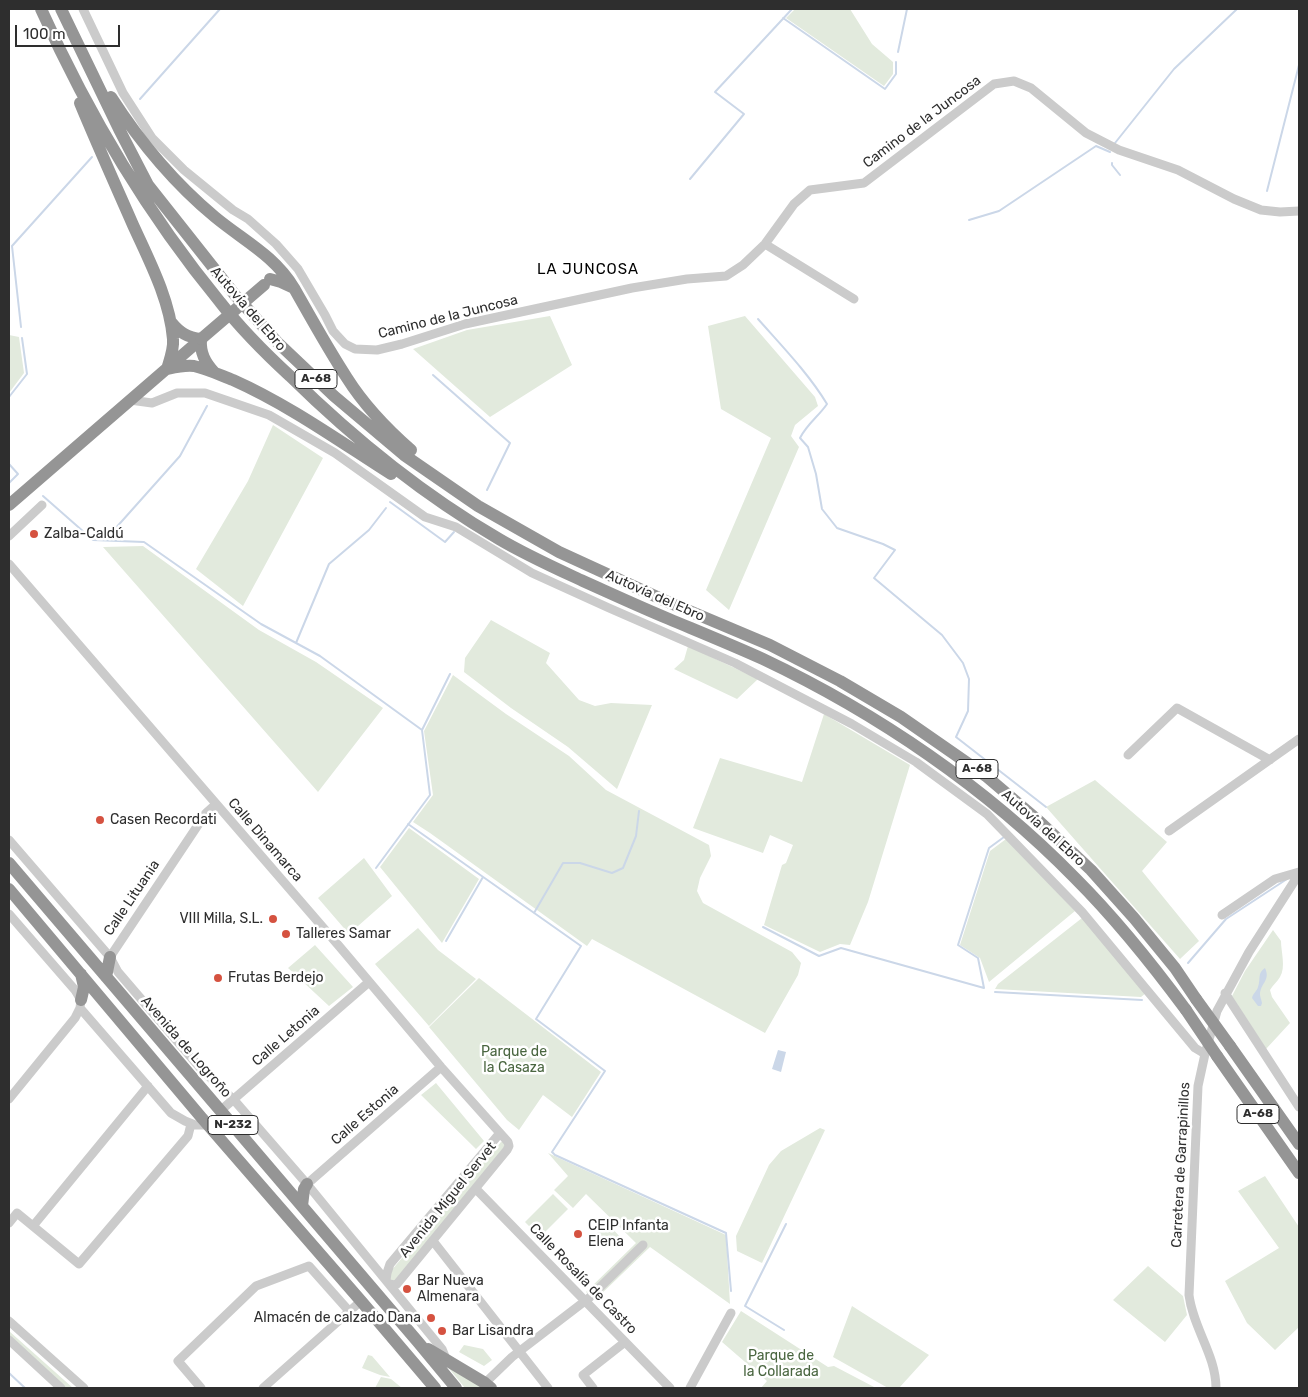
<!DOCTYPE html>
<meta charset="utf-8">
<style>
body{margin:0}
#map{position:relative;width:1308px;height:1397px;overflow:hidden;background:#fff;font-family:Rubik,sans-serif}
canvas{display:block}
.frame{position:absolute;inset:0;border:10px solid #2e2e2e;pointer-events:none}
.scale{position:absolute;left:15px;top:25px;width:105px;height:22px;box-sizing:border-box;border:2px solid #2e2e2e;border-top:0;padding-left:6px;font-size:15px;line-height:18px;white-space:nowrap;color:#2e2e2e;-webkit-text-stroke:4px #fff;paint-order:stroke}
</style>
<div id="map">
<canvas width="1308" height="1397"></canvas>
<div class="frame"></div>
<div class="scale">100 m</div>
</div>
<script>
const ctx = document.querySelector('canvas').getContext('2d');
ctx.lineJoin = 'round';
function fillPath(path, color) {
  ctx.fillStyle = color;
  ctx.fill(path, 'evenodd');
}
function strokePath(path, color, width, dash) {
  ctx.strokeStyle = color;
  ctx.lineWidth = width;
  ctx.lineCap = dash ? 'butt' : 'round';
  ctx.setLineDash(dash || []);
  ctx.stroke(path);
}
function write(font, color, halo, rows, align = 'center') {
  ctx.font = font + ' Rubik,sans-serif';
  ctx.lineWidth = 5;
  ctx.setLineDash([]);
  ctx.textBaseline = 'middle';
  ctx.strokeStyle = halo;
  ctx.fillStyle = color;
  for (const [text, x, y, turn = 0] of rows) {
    ctx.save();
    ctx.translate(x, y);
    ctx.rotate((+turn || 0) * Math.PI / 180);
    ctx.textAlign = isNaN(turn) ? turn : align;
    if (halo) ctx.strokeText(text, 0, 0);
    ctx.fillText(text, 0, 0);
    ctx.restore();
  }
}
fillPath(new Path2D(`
 M795 9H850L872 44 893 62V74L884 86 786 18Z
 M550 316 572 365 490 417 413 349 467 330Z
 M745 316 815 397 818 406 795 425 791 436 799 447 729 610 706 590 771 438 721 409 708 326Z
 M9 335 19 337 24 373 9 393Z
 M273 425 323 458 243 606 196 569 248 481Z
 M143 546 259 630 316 662 383 708 318 792 103 547Z
 M491 620 550 653 546 663 579 700 595 706 611 703 652 705 617 789 568 747 511 708 464 672 465 658Z
 M688 646 758 679 737 699 674 669 684 660Z
 M453 675 506 714 569 756 606 790 709 845 711 856 700 878 697 891 703 903 792 952 801 963 798 975 765 1033 592 939 587 946 430 833 413 822 433 795 424 731Z
 M824 714 910 765 868 902 850 945 840 944 820 952 764 925 782 865 786 863 793 845 770 835 763 853 693 828 720 758 802 782Z
 M1095 780 1167 842 1142 871 1199 941 1180 959 1046 807Z
 M409 828 479 879 442 943 380 867Z
 M1006 839 1075 911 989 982 980 958 960 945 990 851Z
 M364 858 392 896 349 934 318 898Z
 M1082 918 1146 993 1141 997 995 989 998 984Z
 M418 928 438 950 476 979 429 1026 375 964Z
 M1273 930 1281 941C1281 952 1286 967 1280 977 1277 982 1273 985 1270 990L1272 997 1290 1023 1266 1049 1232 996 1245 971Z
 M315 945 353 987 329 1006 288 968Z
 M479 978 601 1072 572 1117 543 1095 519 1130 507 1120 429 1027Z
 M436 1083 484 1141 476 1149 421 1095Z
 M820 1128 825 1130 762 1263 737 1251 736 1236 769 1165 781 1151Z
 M501 1142H504L506 1145 396 1280 393 1281 390 1280V1272Z
 M548 1153 726 1235 730 1304 650 1247 595 1300 586 1292 636 1243 586 1194 573 1208 554 1190 568 1176Z
 M1265 1176 1299 1227V1327L1275 1350 1247 1323 1225 1281 1279 1248 1238 1191Z
 M553 1194 568 1209 540 1237 525 1222Z
 M607 1223 623 1240 614 1248 597 1232Z
 M1148 1266 1183 1296 1187 1315 1165 1342 1113 1300Z
 M852 1306 929 1355 899 1388H888L833 1357Z
 M741 1311 828 1367 834 1366 876 1388H761L767 1381 722 1342Z
 M9 1331 73 1388H64L9 1338Z
 M464 1345 483 1349 492 1360 484 1366 459 1352Z
 M368 1355 372 1356 390 1377 380 1375 362 1368Z
 M447 1366 483 1388H465Z
 M381 1377 391 1379 402 1388H375Z`), '#e2eadd');
fillPath(new Path2D(`
 M1265 968C1271 981 1260 983 1260 995 1260 996 1262 1002 1262 1003L1261 1006H1258L1252 998C1253 993 1257 991 1258 987 1261 979 1257 973 1265 968Z
 M778 1050 786 1052 781 1072 772 1069Z`), '#cbd7e8');
strokePath(new Path2D(`
 M783 18 885 89 896 74V62
 M898 52 907 9
 M140 99 220 9
 M1115 143 1174 69 1237 9
 M1112 163V165L1120 175
 M690 179 744 114 715 92 792 9
 M1267 191 1299 65
 M969 220 999 211 1096 146 1110 152
 M758 319C781 345 809 374 827 404 819 416 807 424 800 438L808 447 816 474 822 509 837 528 883 544 895 550 874 578 942 635 963 663 969 679 968 711 956 737 1046 807
 M21 327 12 246 92 157
 M433 375 510 443 487 490
 M9 397 27 374 22 338
 M9 464 18 474 9 483
 M43 496 93 540 144 542 261 624 320 656 422 730 430 795 376 868
 M390 502 445 542 454 532
 M118 541 114 530 180 456 207 406
 M296 643 329 564 369 530 386 508
 M422 730 450 674
 M408 824 581 946 536 1019 605 1071 552 1152 555 1155 726 1233 731 1291
 M534 913 563 863H580L612 873 623 868 636 836 639 811
 M763 927 819 956 841 948 984 988 978 958 958 945 989 848 1004 837
 M446 941 483 877
 M1188 963 1226 919 1287 879
 M995 992 1142 1000
 M784 1330 745 1306 786 1224
 M9 1373 25 1388`), '#cbd7e8', 2);
strokePath(new Path2D(`
 M83 9 123 93 152 138 184 170 233 210 248 219 276 244 298 269 325 315 333 331 345 344 355 349 377 350 402 344 465 324 632 288 687 279 726 276 743 265 765 244 794 204 810 190 864 183 994 84 1014 81 1031 88 1086 133 1119 150 1178 170 1234 199 1261 210 1280 212 1299 211
 M765 244 854 299
 M130 400 152 403 177 393H205L269 415 335 453 425 517 456 527 532 573 609 608 735 663 852 724 916 762 987 814 1082 912 1195 1048 1205 1054
 M9 536 42 505
 M9 564 339 946 441 1067 508 1142 509 1146 507 1150 397 1284 395 1285 389 1284
 M1128 755 1177 708 1270 760
 M1169 831 1299 739
 M9 840 110 957 118 972 202 1070 234 1100 307 1184 442 1349 446 1359
 M9 914 75 990 81 1000 80 1008 75 1018 9 1099
 M1222 915 1275 879 1299 872
 M110 957 206 813 216 804
 M1225 993 1299 1107
 M80 1008 171 1113 185 1121 195 1125H208
 M220 1111 369 982
 M307 1184 441 1067
 M476 1189 670 1388
 M9 1223 17 1213 79 1264 188 1136 191 1124
 M33 1226 148 1086
 M433 1241 548 1388
 M386 1280 387 1273 390 1264 500 1133
 M589 1298 643 1245
 M9 1321 84 1388
 M9 1340 61 1388
 M485 1383 512 1357 585 1301
 M201 1388 178 1361 256 1286 309 1266 349 1311
 M263 1388 361 1301
 M593 1388 583 1375 625 1342
 M690 1388 731 1313
 M1216 1388C1216 1355 1193 1328 1189 1295L1198 1086 1205 1054 1217 1011 1249 952 1299 874`), '#cbcbcb', 9);
strokePath(new Path2D(`
 M41 9C88 114 147 213 220 302 241 329 265 353 290 376 353 438 422 494 499 539 526 555 555 568 583 581 612 594 640 607 669 619 700 632 732 645 763 659 877 713 987 788 1075 878 1116 919 1152 964 1186 1010
 M61 9 119 129 148 185 235 295 277 342 334 396 404 455 478 506 559 552 668 602 770 645 840 681 901 717 986 776 1040 822 1091 870 1134 918 1175 968 1196 999
 M111 97C140 142 174 183 215 217 244 241 274 255 294 288
 M80 103C97 144 115 184 133 225 149 260 170 300 173 339 174 349 170 359 167 369
 M270 279 281 282 294 288C311 318 328 349 347 378 364 405 387 429 411 450
 M171 322C180 333 187 337 201 339
 M201 339C200 353 205 362 214 372
 M167 369C176 367 184 365 194 366 207 369 220 375 233 380 289 405 339 441 391 474
 M9 505 201 339
 M9 863 418 1342 456 1388
 M9 889 201 1117 361 1301 435 1388
 M81 974 84 987 81 1000
 M106 977 110 957
 M1230 1046 1299 1144
 M1217 1056 1299 1173
 M302 1206 304 1189 307 1184
 M428 1349 485 1383 491 1388`), '#959595', 12);
strokePath(new Path2D(`
 M201 339 264 285
 M1196 999 1230 1046
 M1186 1010 1217 1056`), '#959595', 12);
for (const [x, y, r, color] of [
 [34,534,5,"#d55240"],
 [100,820,5,"#d55240"],
 [273,919,5,"#d55240"],
 [286,934,5,"#d55240"],
 [218,978,5,"#d55240"],
 [578,1234,5,"#d55240"],
 [407,1289,5,"#d55240"],
 [431,1318,5,"#d55240"],
 [442,1331,5,"#d55240"]
]) {
  const dot = new Path2D();
  dot.arc(x, y, r, 0, 2 * Math.PI);
  ctx.fillStyle = color;
  ctx.fill(dot);
  strokePath(dot, '#fff', 2);
}
for (const [x, y, w] of [
 [316,379,42],
 [977,769,42],
 [1258,1114,42],
 [233,1125,50]
]) {
  const box = new Path2D();
  box.roundRect(x - w / 2, y - 9.5, w, 19, 4);
  ctx.fillStyle = '#fff';
  ctx.fill(box);
  strokePath(box, '#2e2e2e', 1);
}
write('bold 12px', '#2e2e2e', null, [
 ["A-68",316,379],
 ["A-68",977,769],
 ["A-68",1258,1114],
 ["N-232",233,1125]
]);
write('14px', '#2e2e2e', '#fff', [
 ["Camino de la Juncosa",922,122,-37],
 ["Autovía del Ebro",248,309,49],
 ["Camino de la Juncosa",448,317,-14],
 ["Autovía del Ebro",655,596,24],
 ["Autovía del Ebro",1043,828,42],
 ["Calle Dinamarca",265,840,49],
 ["Calle Lituania",132,898,-56],
 ["Calle Letonia",286,1036,-41],
 ["Avenida de Logroño",186,1047,49],
 ["Calle Estonia",365,1115,-41],
 ["Carretera de Garrapinillos",1181,1165,-87],
 ["Avenida Miguel Servet",448,1200,-51],
 ["Calle Rosalía de Castro",583,1279,46]
]);
write('14px', '#2e2e2e', '#fff', [
 ["Zalba-Caldú",44,534],
 ["Casen Recordati",110,820],
 ["VIII Milla, S.L.",263,919,"right"],
 ["Talleres Samar",296,934],
 ["Frutas Berdejo",228,978],
 ["CEIP Infanta",588,1226],
 ["Elena",588,1242],
 ["Bar Nueva",417,1281],
 ["Almenara",417,1297],
 ["Almacén de calzado Dana",421,1318,"right"],
 ["Bar Lisandra",452,1331]
], 'left');
write('14px', '#4a6640', '#fff', [
 ["Parque de",514,1052],
 ["la Casaza",514,1068],
 ["Parque de",781,1356],
 ["la Collarada",781,1372]
]);
ctx.letterSpacing = '1px';
write('15px', '#000', '#fff', [
 ["LA JUNCOSA",588,270]
]);
ctx.letterSpacing = '0px';
</script>
